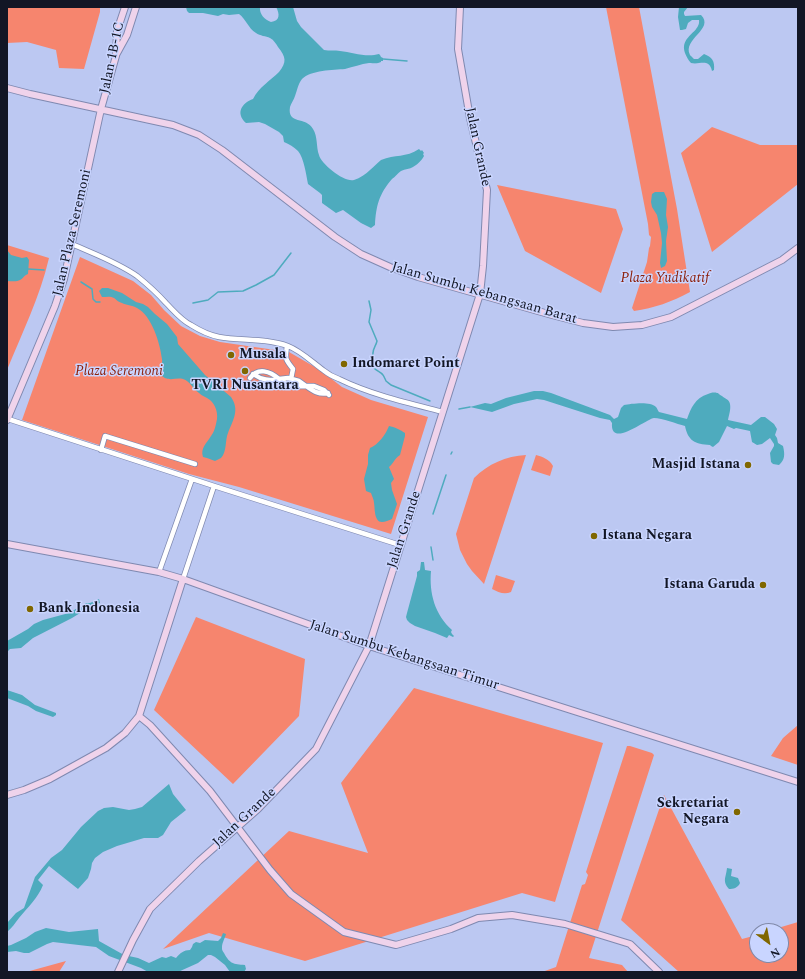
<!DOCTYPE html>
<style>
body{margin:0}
#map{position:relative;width:805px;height:979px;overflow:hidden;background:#bcc8f2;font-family:Spectral,serif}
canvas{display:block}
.frame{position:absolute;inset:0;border:8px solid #121625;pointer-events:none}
.north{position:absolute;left:749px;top:923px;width:40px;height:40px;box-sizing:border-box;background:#c9d5ff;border:1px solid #8089a8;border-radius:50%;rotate:148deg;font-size:11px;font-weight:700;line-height:16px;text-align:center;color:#121625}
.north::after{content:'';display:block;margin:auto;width:14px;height:18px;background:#806700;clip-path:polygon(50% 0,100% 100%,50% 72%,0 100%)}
</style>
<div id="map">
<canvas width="805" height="979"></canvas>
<div class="frame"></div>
<div class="north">N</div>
</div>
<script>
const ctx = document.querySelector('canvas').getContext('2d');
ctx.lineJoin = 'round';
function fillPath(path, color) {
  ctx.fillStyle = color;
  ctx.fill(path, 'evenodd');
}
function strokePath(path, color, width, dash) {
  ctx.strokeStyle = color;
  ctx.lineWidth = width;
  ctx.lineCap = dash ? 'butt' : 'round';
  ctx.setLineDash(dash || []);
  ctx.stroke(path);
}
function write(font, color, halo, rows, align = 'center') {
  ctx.font = font + ' Spectral,serif';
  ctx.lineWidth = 3;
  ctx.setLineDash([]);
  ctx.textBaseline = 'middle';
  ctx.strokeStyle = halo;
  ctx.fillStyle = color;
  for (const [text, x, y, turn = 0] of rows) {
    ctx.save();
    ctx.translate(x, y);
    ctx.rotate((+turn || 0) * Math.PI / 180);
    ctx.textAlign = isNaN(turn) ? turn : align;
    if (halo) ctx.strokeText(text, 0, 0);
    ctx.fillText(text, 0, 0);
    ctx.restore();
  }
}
fillPath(new Path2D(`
 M7 7H100V12L84 69 59 68 56 50 27 42 7 43Z
 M606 7H639L677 209 690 292C672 302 654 308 634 311L632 308 647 262 649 248 650 246 651 237 649 235 648 224Z
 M712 127 760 145H798V184L712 252 681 153Z
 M497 185 616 209 623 229 601 293 525 251Z
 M7 245 49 258C40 297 22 333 7 370Z
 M80 257 133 281 151 295 164 310 181 326 200 336 220 342 289 352 320 370 342 387 371 400 428 417 391 534 239 487 189 474 22 420Z
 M526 455 484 584 472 571 467 564 460 550 456 534 474 478C488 464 506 456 526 455Z
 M536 455C543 457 549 459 553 466L550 476 531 470Z
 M496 575 515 581 511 592C504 595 498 592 492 589Z
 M196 617 305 659 299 716 233 784 154 710Z
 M414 688 603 743 555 902 522 893 305 961 209 933 163 949 289 831 368 853 341 783Z
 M798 725V765L771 756 783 738Z
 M627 746H630L652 753 654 755 589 958 622 965 628 972H542L556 967 582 885 585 884 588 875 586 872Z
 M664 795 742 939 757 935V955H781V931H768L798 922V972H679L621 920Z
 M66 961 59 972H26Z`), '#f6856e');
fillPath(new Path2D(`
 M186 7H260C259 14 265 20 271 22 280 21 280 14 276 7H293L297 21 301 27 324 50C329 51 335 50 340 51 352 52 366 58 379 54L380 55 381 57 383 58V61H381V62C377 64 374 63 369 63 361 64 353 67 345 69 333 70 311 70 302 79 298 84 297 91 295 96 294 100 291 103 290 107 287 125 306 116 313 129 318 137 316 147 319 155 321 164 345 183 354 180 360 178 366 174 370 170 374 167 377 163 381 160 395 154 406 158 419 149L421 151 422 150 424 153 423 154 424 156C422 160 417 165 413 167 410 169 405 169 401 171 398 173 395 177 392 179 379 194 376 206 375 225L371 228 361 223 343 210 336 213 322 203V195L320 193 308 184C306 174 304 158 298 151 294 147 289 144 284 142L283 136 279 132 265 124 259 122 246 123C235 113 242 103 253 99 259 87 270 81 279 72 287 62 286 57 278 47 276 44 274 40 270 38 266 36 260 36 256 33 248 28 246 19 239 14L229 15 223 14 218 16 203 13H189L187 11Z
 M679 7H688L684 12V14L685 16 701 15C715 29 682 39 690 55 690 55 694 59 694 59H698L704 54C712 57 715 61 714 70L712 71C709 58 700 65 691 63 671 37 701 35 699 20H692L688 23 686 29 682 30H680L678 17Z
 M655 192H664L667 199 666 215 668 227 666 241 667 261 665 266 661 268 660 263 662 243 661 233 657 215 652 207 651 202 652 194Z
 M7 250 11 255 22 258 27 257 29 260 28 274C23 276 24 278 20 280 17 282 11 281 7 281Z
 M102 288H108L122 293 136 302 143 304 148 307 155 314 167 324 177 337 178 344 205 375 231 397C240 410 233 420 228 433 225 440 227 452 221 458 219 459 217 460 215 461L207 458 203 457C200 448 207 443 211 436 215 431 216 424 217 419 218 412 215 404 210 400 206 397 202 396 199 393 193 389 190 381 183 379 175 377 168 383 160 374 159 369 163 365 162 359 160 343 152 316 137 308 132 305 126 305 122 303 118 302 117 300 114 298 111 296 106 297 102 297L99 291Z
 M534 391H543L551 393 610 415 614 419 618 417 621 408 624 405C631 404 650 401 656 407 657 408 658 411 659 412L687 419C691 408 695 398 708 394 710 393 714 392 717 393 719 393 719 395 722 396 725 399 729 399 730 404 731 409 729 415 728 420L751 425 761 417H765L774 424 777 429 775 435 777 438 778 443 783 446C785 454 785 460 779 465L773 464 771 462 770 453 774 446V444L770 438 762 444 757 445 752 442 750 431 736 428 734 429 727 426 719 442 713 447 711 446 710 445C695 444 688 441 685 426 677 424 662 418 654 418 646 419 610 449 612 423L610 420 600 418 544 400 537 399 514 404 492 412 470 407 485 403 491 404 506 398Z
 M389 426C394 427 401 430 405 433V436L400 455C394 459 394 463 389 467L394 479 391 483 392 490 397 504 392 519C389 520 385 522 382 522 374 522 375 508 374 503 374 500 372 496 371 493L366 491 364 479 368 464V455L370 448C378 445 386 434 389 426Z
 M421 562H424L425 570 431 571C429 593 435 615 452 630L451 632 452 634 454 636 453 637 449 635 447 638 435 633 415 626 410 623 407 620 406 617 407 613 417 576V572L420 570Z
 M99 599 100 603 91 605 90 607 72 618 33 638 21 648 10 649 7 652V641L28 629 34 624 43 620 69 613 86 603H90Z
 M7 690 22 695 35 705 56 713V715L53 717 36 711 28 706 7 698Z
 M169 784 173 794 186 810 171 822 163 835 158 838H144L117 846 103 852 95 858 92 863 91 869 88 878 78 889 49 866 38 880 43 885C38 898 28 907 19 918 15 923 12 928 7 932V923L16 913 24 908 35 877 51 858 62 850 81 827 98 811 104 808 113 807 129 810 135 809 142 807Z
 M727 868 732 869 731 876 738 878 740 883C738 888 733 889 729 889 722 881 726 878 727 868Z
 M46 928 69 932 98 929 99 941 124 955 138 958 149 963 162 957 166 958 171 956 176 958C180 953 184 950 190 950L192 947 193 944 196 942 200 943 205 940 218 941 221 938 223 933 226 934C225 938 222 943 222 947 222 950 222 950 224 953 230 964 233 964 245 965L246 969 244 972H230L225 965 215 957 211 955H208L198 963 178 972H148L141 968 109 956 96 947 53 942 47 944 29 953H24L16 951 7 952V946L11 945 26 938 35 932Z`), '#4eabbe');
strokePath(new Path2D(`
 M383 59 407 61
 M28 269 44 270
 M81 282 92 289 93 299 96 302H100
 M369 301 371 310 369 322 377 341C376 346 373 348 373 353 372 358 372 366 375 369 377 371 381 372 383 375 384 376 385 379 386 381 387 382 389 383 391 385L430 401
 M193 303 208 300 218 292 243 291 256 285 274 275 291 253
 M459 409 470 407
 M451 454 452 452
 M433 514 446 475
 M431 547 433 560`), '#4eabbe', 1.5);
const street = new Path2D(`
 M72 244C94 254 117 262 137 276 147 284 157 293 166 303 174 311 181 320 191 325 199 330 209 335 219 337 241 341 266 338 288 346 301 351 312 362 323 370 328 374 333 377 339 379 372 395 408 403 443 412
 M287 346C285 359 285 359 293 369L291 379
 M253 374C262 380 269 381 279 379 288 386 295 387 306 386 313 391 319 395 328 393
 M250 378C258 367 270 371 279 379L288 378 299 381 306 386H314L324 390 329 395
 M8 419 214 486 400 545
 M101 450 105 436 195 464
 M159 572 192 479
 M183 579 214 486`);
const secondary = new Path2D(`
 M116 55 127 35 136 7
 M7 88 30 94 173 125 199 135 222 150 335 237 361 254 390 267 418 277 552 315 583 323 613 327 642 325 671 317 782 260 798 248
 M7 420 55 306 64 279 101 109 116 56 117 31 125 7
 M7 544 159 572 183 579 369 646 798 782
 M139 716 150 725 210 791 270 870 291 894 344 932 396 945 451 929 478 918 512 915 565 924 630 944 659 972
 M7 795 24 790 50 779 106 748 125 733 139 716 183 579
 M118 972 133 940 150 909 199 861 258 809 316 749 369 646 480 294 483 266 487 190 470 118 458 49 460 7`);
strokePath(street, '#7f89b0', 6);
strokePath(secondary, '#7f89b0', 8);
strokePath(street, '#fff', 4.5);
strokePath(secondary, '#efd3eb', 6);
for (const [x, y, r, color] of [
 [231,355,4,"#806700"],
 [344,364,4,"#806700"],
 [245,371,4,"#806700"],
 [748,465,4,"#806700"],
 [594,536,4,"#806700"],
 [763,585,4,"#806700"],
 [30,609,4,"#806700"],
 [737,812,4,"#806700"]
]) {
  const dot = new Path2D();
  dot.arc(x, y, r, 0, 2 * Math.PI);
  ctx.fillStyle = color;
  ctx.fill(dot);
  strokePath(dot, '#c9d5ff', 1.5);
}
write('14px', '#121625', '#c9d5ff', [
 ["Jalan 1B-1C",113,58,-78],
 ["Jalan Grande",477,147,78],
 ["Jalan Plaza Seremoni",73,233,-77],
 ["Jalan Sumbu Kebangsaan Barat",484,294,16],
 ["Jalan Grande",405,530,-72],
 ["Jalan Sumbu Kebangsaan Timur",404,656,18],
 ["Jalan Grande",245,818,-43]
]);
write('italic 14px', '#8c210c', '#c9d5ff', [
 ["Plaza Yudikatif",665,279],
 ["Plaza Seremoni",119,372]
]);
write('bold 14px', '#121625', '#c9d5ff', [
 ["Musala",239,355],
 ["Indomaret Point",352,364],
 ["TVRI Nusantara",245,386,"center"],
 ["Masjid Istana",740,465,"right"],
 ["Istana Negara",602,536],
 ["Istana Garuda",755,585,"right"],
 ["Bank Indonesia",38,609],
 ["Sekretariat",729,804,"right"],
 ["Negara",729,820,"right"]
], 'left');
</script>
